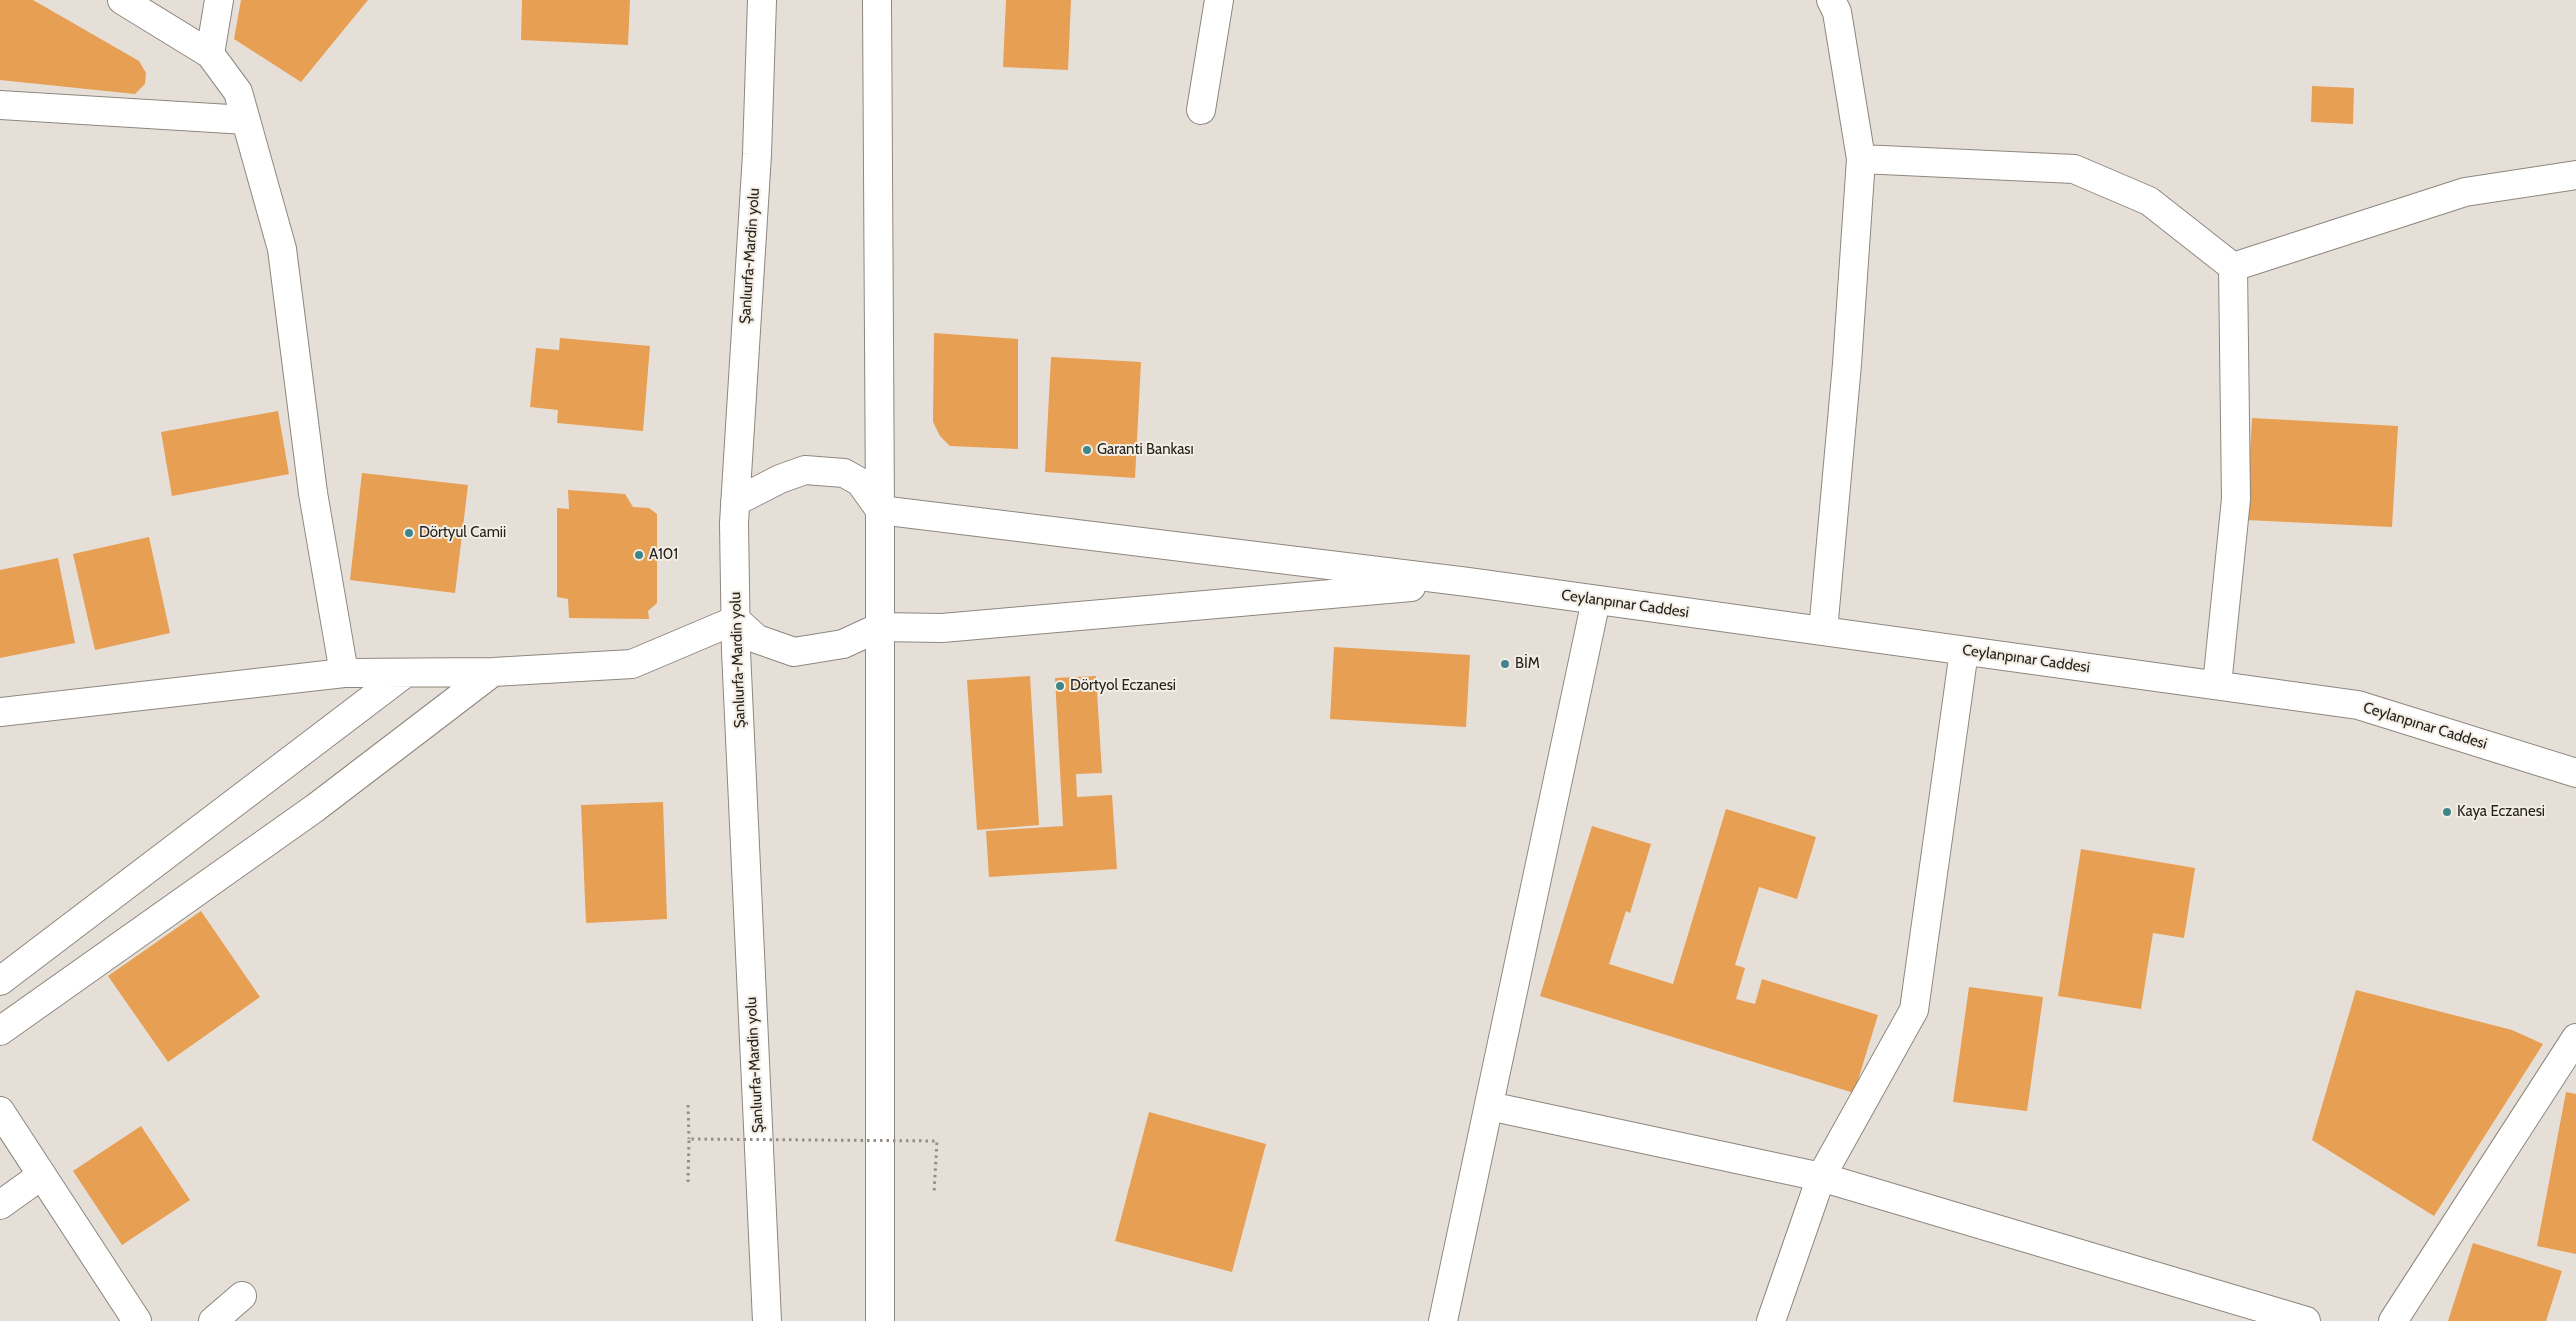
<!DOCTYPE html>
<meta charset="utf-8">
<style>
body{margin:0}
canvas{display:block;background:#e6dfd7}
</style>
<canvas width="2576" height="1321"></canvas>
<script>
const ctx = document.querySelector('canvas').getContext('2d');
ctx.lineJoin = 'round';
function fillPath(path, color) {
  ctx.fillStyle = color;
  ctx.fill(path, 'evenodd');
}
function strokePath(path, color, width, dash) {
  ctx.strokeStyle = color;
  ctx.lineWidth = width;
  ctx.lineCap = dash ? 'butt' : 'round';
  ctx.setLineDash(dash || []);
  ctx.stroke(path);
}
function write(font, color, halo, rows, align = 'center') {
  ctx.font = font + ' Cabin,sans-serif';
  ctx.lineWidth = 4;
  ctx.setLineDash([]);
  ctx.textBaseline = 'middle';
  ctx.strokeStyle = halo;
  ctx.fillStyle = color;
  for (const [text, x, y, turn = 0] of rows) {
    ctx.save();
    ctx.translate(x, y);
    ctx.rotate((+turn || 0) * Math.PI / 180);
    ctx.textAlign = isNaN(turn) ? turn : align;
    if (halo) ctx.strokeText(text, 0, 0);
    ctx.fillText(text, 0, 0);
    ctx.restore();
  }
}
fillPath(new Path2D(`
 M0 0H33L139 61 146 73 145 84 135 94 0 80Z
 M241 0H368L301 82 234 39Z
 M522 0H630L628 45 521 40Z
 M1006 0H1071L1068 70 1003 67Z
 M2312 86 2354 88 2353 124 2311 122Z
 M934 333 1018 339V449L950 446 940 436 933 422Z
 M560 338 650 346 643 431 557 423 558 410 530 407 536 348 559 350Z
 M1051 357 1141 362 1135 478 1045 472Z
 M278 411 289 474 172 496 161 432Z
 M2252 418 2398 426 2392 527 2246 520Z
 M362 473 468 485 455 593 350 580Z
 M568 490 625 494 633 507 649 508 657 514V603L648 611 649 619 569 618 568 599 557 597V508L569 509Z
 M149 537 170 633 95 650 73 554Z
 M58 558 75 643 0 658V570Z
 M1334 647 1470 655 1466 727 1330 719Z
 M1030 676 1039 825 977 830 967 680Z
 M1096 676 1102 773 1076 774 1077 797 1112 795 1117 869 989 877 986 831 1063 826 1055 678Z
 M663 802 667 919 586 923 581 805Z
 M1726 809 1816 837 1797 899 1759 887 1735 965 1745 968 1736 999 1755 1004 1762 979 1878 1015 1854 1093 1540 996 1592 826 1651 844 1630 913 1626 911 1609 964 1673 984Z
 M2081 849 2195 868 2184 938 2153 933 2141 1009 2058 996Z
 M201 911 260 997 168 1062 108 976Z
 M1969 987 2043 997 2027 1111 1953 1102Z
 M2356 990 2512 1030 2543 1044 2434 1216 2312 1140Z
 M2566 1092 2576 1094V1254L2537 1246Z
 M1149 1112 1266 1144 1232 1272 1115 1241Z
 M141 1126 190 1200 122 1245 73 1171Z
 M2473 1243 2562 1271 2546 1321H2448Z`), '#e69f53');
const minor = new Path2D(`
 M122 0 210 54 238 92 282 249 313 493 344 673
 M210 54 219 0
 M0 105 246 120
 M1201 110 1219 0
 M1861 159 2074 169 2149 201 2233 267
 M2233 267 2465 192 2576 175
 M880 510 1468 582 2358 705 2576 773
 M880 627 942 628 1411 587
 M1823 631 1847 364 1861 159 1837 12 1831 0
 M2217 685 2236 499 2233 267
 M0 712 344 673 493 672 632 664 736 620
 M0 981 404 674
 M0 1031 315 808 493 672
 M1489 1106 1821 1177 2306 1321
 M0 1111 137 1321
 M0 1205 42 1175
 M213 1321 242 1296
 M1443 1321 1596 600
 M1771 1321 1821 1177 1914 1010 1964 651
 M2393 1321 2576 1038`);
const highway = new Path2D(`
 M762 0 757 154 734 523 736 651 767 1321
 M877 0 880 510V1321
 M735 502 780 479 805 470 844 473 860 482 880 510
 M736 620 757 639 794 652 843 644 880 627`);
strokePath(minor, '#8e877f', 30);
strokePath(highway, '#8e877f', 30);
strokePath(new Path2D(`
 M688 1105 689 1139`), '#938e88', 3, [2.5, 4]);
strokePath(minor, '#fff', 28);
strokePath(highway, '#fff', 28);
strokePath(new Path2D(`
 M688 1182 689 1139 937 1141 934 1193`), '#938e88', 3, [2.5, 4]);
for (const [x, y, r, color] of [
 [1087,450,5,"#3e8688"],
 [409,533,5,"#3e8688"],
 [639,555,5,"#3e8688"],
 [1505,664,5,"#3e8688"],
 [1060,686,5,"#3e8688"],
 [2447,812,5,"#3e8688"]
]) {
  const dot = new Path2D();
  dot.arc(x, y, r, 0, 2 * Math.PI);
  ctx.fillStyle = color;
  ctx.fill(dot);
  strokePath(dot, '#f4ede4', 2);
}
write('15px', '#252320', '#f4ede4', [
 ["Şanlıurfa-Mardin yolu",750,256,-86],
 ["Ceylanpınar Caddesi",1625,604,8],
 ["Ceylanpınar Caddesi",2026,659,8],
 ["Şanlıurfa-Mardin yolu",738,660,-92],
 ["Ceylanpınar Caddesi",2425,726,17],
 ["Şanlıurfa-Mardin yolu",755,1065,-93]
]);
write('15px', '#252320', '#f4ede4', [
 ["Garanti Bankası",1097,450],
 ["Dörtyul Camii",419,533],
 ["A101",649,555],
 ["BİM",1515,664],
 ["Dörtyol Eczanesi",1070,686],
 ["Kaya Eczanesi",2457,812]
], 'left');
</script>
